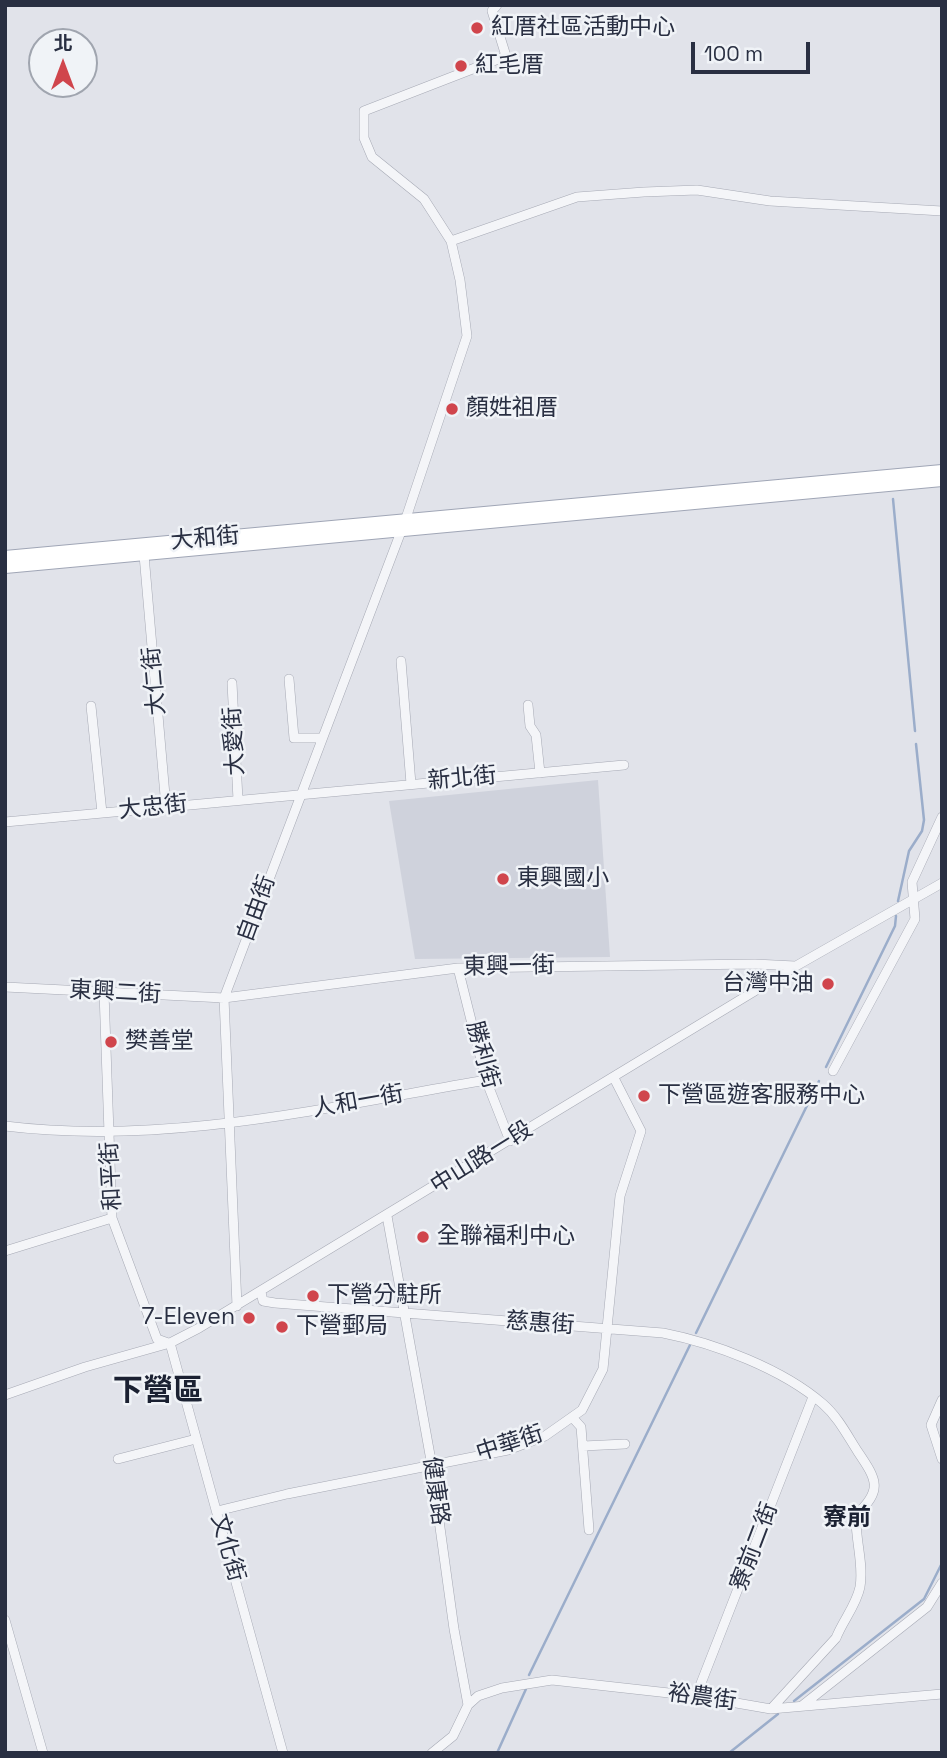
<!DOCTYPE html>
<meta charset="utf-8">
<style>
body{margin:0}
#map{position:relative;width:947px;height:1758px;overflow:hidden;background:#e1e3ea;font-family:"Space Grotesk","Noto Sans TC",sans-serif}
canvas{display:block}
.frame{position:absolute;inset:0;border:7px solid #292f42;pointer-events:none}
.north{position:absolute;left:28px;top:28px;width:70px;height:70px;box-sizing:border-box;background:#f0f3f7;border:2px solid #a0a5af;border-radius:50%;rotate:0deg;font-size:19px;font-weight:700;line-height:28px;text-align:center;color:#292f42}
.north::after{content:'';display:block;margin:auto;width:24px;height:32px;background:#d0454c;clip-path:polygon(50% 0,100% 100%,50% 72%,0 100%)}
.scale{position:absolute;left:691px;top:42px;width:119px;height:32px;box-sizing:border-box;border:4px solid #292f42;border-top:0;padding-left:9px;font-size:21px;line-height:24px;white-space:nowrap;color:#292f42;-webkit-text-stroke:5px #f0f3f7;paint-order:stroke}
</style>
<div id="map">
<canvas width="947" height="1758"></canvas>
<div class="frame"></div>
<div class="north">北</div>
<div class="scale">100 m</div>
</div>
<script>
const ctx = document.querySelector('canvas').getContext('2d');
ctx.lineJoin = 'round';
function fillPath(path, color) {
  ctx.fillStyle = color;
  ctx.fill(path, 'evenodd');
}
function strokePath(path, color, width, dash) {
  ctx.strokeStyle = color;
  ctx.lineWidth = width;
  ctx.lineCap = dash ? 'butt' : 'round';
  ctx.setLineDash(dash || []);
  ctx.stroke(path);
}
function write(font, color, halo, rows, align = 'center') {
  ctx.font = font + ' "Space Grotesk","Noto Sans TC",sans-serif';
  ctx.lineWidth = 5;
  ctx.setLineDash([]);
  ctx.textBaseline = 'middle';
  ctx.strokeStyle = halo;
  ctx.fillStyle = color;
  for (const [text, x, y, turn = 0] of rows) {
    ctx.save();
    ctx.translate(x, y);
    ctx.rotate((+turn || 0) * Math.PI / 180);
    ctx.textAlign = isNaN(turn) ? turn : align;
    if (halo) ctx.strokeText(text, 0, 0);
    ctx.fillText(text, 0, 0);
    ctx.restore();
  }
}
fillPath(new Path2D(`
 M598 780 610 957 415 959 389 801Z`), '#cfd2dc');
strokePath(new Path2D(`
 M893 499 915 731
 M898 901 909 851 922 831 924 820 916 744
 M826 1067 895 926 896 916
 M696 1333 819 1081
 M529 1675 690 1345
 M794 1701 924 1599 942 1563
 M497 1753 526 1689
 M729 1753 778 1714`), '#9badca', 2.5);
const minor = new Path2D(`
 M451 241 577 197 644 192 697 190 770 201 942 211
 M144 555 166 807
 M401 661 411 784
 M289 679 294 738H321
 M232 683 238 800
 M528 705 530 726 536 735 540 773
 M91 706 102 813
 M5 822 624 765
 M458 968 486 1080 510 1141
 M5 987 224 998 458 968 755 964 795 966
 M104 992 112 1218 157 1339 168 1343
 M833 1071 915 919 912 882 942 817
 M5 1126C166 1146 328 1107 486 1080
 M387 1216 430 1455 454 1629 468 1705 453 1736 432 1753
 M5 1251 112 1218
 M261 1292 263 1301 275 1303 663 1333C714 1343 783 1369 823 1404 838 1417 847 1435 858 1452 877 1480 883 1490 856 1515 855 1539 864 1564 860 1587 856 1606 843 1620 836 1638L771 1709
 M237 1306 224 998 405 521 467 336 460 280 451 241 424 199 372 157 364 138V111L506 56 492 11 497 5
 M170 1343 283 1753
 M5 1395 85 1367 170 1343 199 1328 796 966 942 883
 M942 1400 931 1425 942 1459
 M572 1417 581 1427 589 1530
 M583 1446 625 1444
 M118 1459 196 1439
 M217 1511 287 1494 508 1450 545 1436 582 1410 603 1369 620 1196 641 1131 614 1078
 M5 1620 43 1753
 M696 1696 813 1397
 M468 1705 478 1696 502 1688 552 1680 696 1696 771 1709 942 1694
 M803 1705 927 1607 942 1583`);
const major = new Path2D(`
 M5 557 942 471
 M5 567 942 480`);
strokePath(minor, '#a6a9b4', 10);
strokePath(major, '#a0a6b6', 14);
strokePath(minor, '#f4f5f8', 9);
strokePath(major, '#fff', 12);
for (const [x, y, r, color] of [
 [477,28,7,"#d0454c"],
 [461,66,7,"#d0454c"],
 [452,409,7,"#d0454c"],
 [503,879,7,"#d0454c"],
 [828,984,7,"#d0454c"],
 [111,1042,7,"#d0454c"],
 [644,1096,7,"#d0454c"],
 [423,1237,7,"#d0454c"],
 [313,1296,7,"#d0454c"],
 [249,1318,7,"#d0454c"],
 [282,1327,7,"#d0454c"]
]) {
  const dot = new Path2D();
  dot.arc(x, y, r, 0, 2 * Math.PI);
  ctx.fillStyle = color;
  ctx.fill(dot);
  strokePath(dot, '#f0f3f7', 2.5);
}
write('23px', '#292f42', '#f0f3f7', [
 ["紅厝社區活動中心",491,28],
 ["紅毛厝",475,66],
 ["顏姓祖厝",466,409],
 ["東興國小",517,879],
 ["台灣中油",814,984,"right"],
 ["樊善堂",125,1042],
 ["下營區遊客服務中心",658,1096],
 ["全聯福利中心",437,1237],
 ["下營分駐所",327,1296],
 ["7-Eleven",235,1318,"right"],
 ["下營郵局",296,1327]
], 'left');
write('23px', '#292f42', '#f0f3f7', [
 ["大和街",205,539,-5],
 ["大仁街",155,681,-95],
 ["大愛街",235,741,-93],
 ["新北街",462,779,-5],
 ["大忠街",153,808,-6],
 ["自由街",257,909,-70],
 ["東興一街",509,967,-1],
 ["東興二街",115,993,3],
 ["勝利街",482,1055,75],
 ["人和一街",358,1102,-10],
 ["中山路一段",482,1158,-32],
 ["和平街",112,1176,-93],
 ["慈惠街",540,1324,4],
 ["中華街",510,1444,-18],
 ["健康路",435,1491,82],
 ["寮前二街",755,1547,-69],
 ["文化街",227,1548,74],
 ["裕農街",702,1698,8]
]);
write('bold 24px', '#1b2132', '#f0f3f7', [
 ["寮前",847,1518]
]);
write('bold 30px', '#1b2132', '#f0f3f7', [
 ["下營區",158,1392]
]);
</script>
